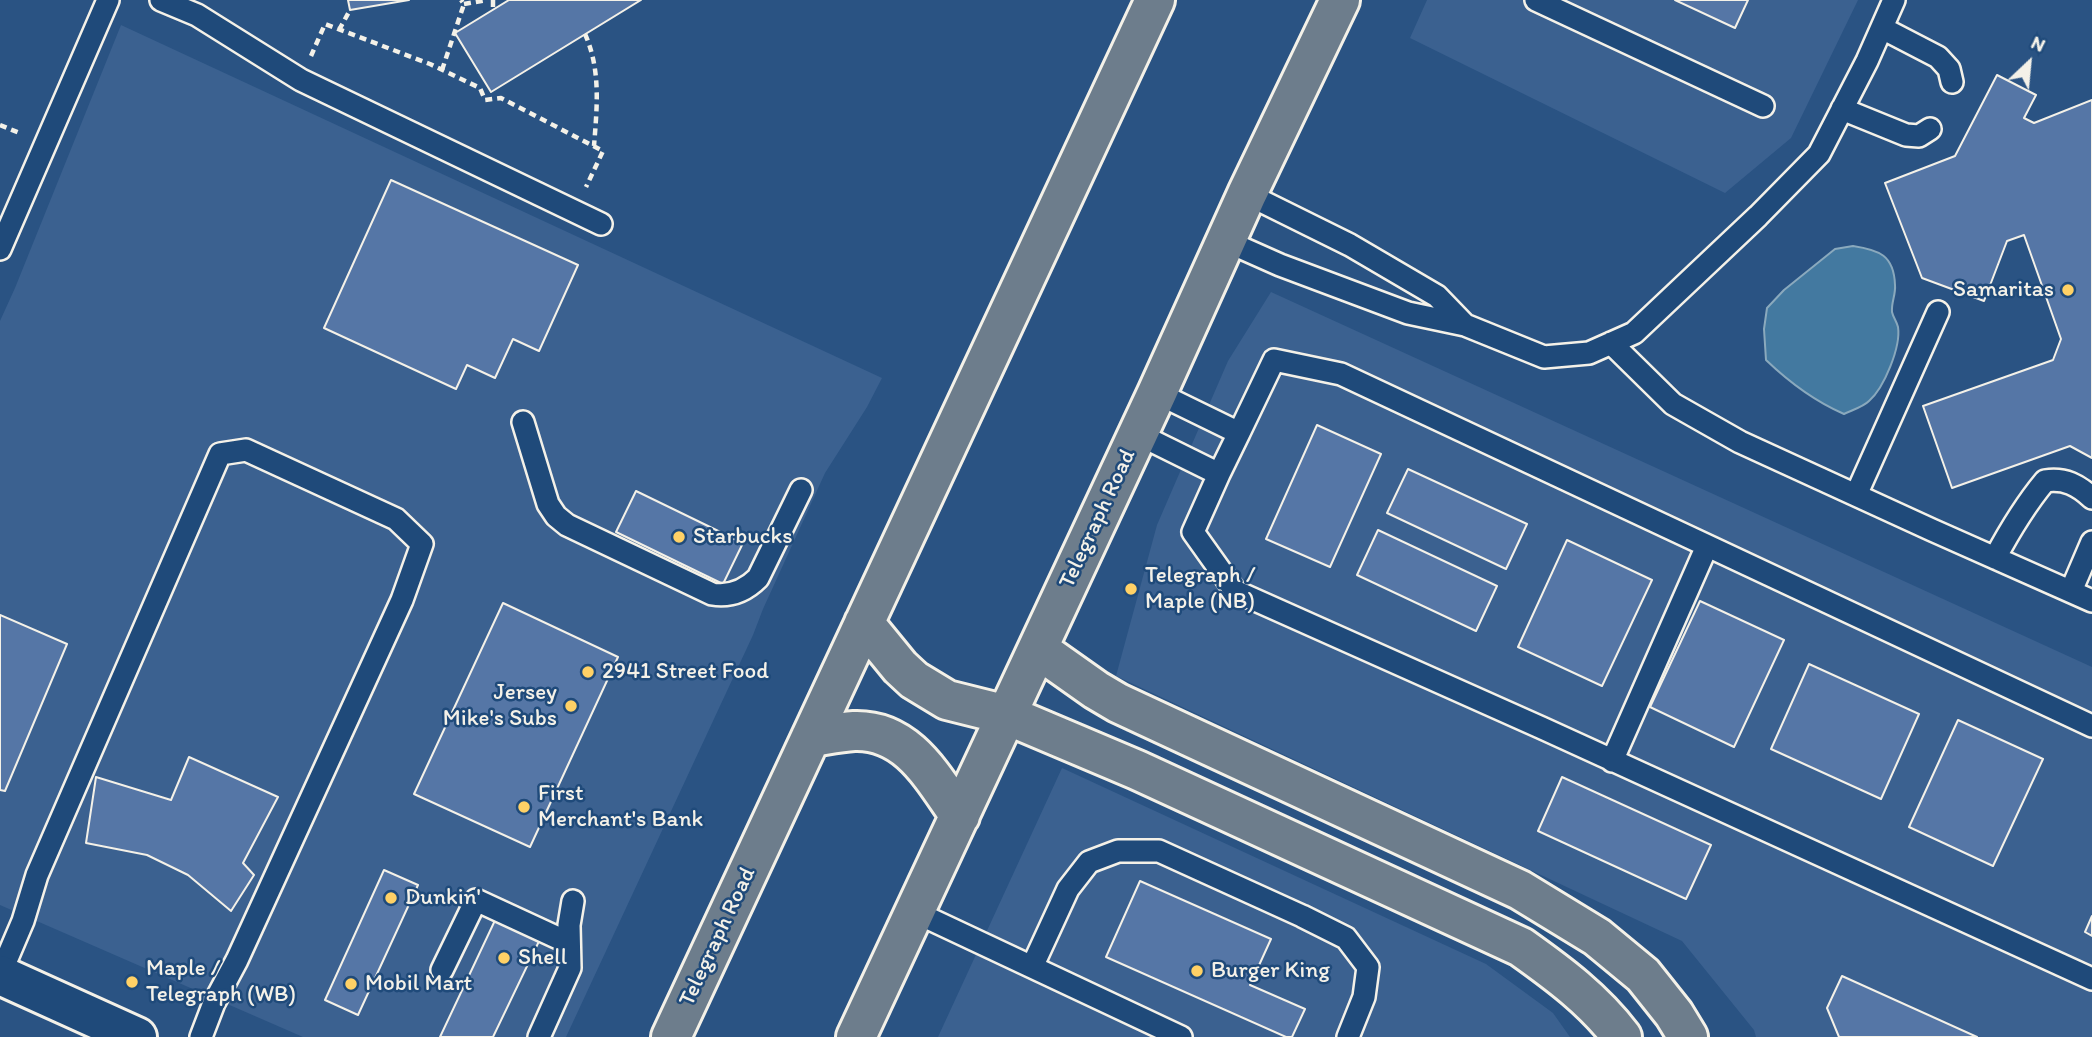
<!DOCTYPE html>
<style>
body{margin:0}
#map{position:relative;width:2092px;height:1037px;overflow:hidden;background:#2a5383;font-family:Itim,sans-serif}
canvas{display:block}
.north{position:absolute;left:1994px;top:28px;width:70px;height:70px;-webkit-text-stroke:5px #1f4a7a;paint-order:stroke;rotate:26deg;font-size:19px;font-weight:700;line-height:28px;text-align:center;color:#f4f1e8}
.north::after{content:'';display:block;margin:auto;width:24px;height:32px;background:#f4f1e8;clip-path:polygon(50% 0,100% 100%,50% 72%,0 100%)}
</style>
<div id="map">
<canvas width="2092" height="1037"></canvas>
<div class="north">N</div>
</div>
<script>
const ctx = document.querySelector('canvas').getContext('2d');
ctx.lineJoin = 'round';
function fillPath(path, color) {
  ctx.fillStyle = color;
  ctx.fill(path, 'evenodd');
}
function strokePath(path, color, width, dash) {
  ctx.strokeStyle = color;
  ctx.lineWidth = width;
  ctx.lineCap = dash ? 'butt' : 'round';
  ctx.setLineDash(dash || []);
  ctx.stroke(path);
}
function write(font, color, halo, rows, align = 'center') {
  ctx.font = font + ' Itim,sans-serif';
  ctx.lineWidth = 5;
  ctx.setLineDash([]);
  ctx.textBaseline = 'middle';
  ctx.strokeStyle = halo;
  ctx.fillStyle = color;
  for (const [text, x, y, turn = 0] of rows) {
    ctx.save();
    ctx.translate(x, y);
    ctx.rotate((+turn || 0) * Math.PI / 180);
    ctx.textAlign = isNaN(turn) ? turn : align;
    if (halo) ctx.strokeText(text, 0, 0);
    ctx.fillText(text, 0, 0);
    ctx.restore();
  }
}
fillPath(new Path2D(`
 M1427 0H1858L1791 138 1725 193 1410 38Z
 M121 25 882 378 867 407 825 473 763 609 753 635 566 1037H303L0 905V321L15 288Z
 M1271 292 2092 667V1037H1756L1754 1030 1682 941 1116 676 1157 525 1228 361Z
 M1062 768 1486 964 1553 1013 1570 1037H938Z`), '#3b6190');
const water = new Path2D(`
 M1853 246C1879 250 1894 255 1895 285 1896 294 1891 303 1892 312 1893 317 1897 322 1898 327 1901 347 1884 388 1869 401 1863 407 1852 410 1844 414 1814 401 1790 383 1766 360L1764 329 1767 308 1784 290 1835 249Z`);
fillPath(water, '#4379a0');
strokePath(water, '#8aa9bd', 2);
const building = new Path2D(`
 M348 0H409L350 10Z
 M509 0H641L491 92 455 33Z
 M1675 0H1748L1735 28Z
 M1997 75 2036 95 2024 118 2034 123 2092 100V458L2070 446 1952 488 1923 406 2053 360 2061 339 2024 235 2007 241 1984 301 1922 278 1885 183 1955 156Z
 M391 180 578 265 539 351 513 339 495 378 467 365 456 389 324 328Z
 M1317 425 1381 454 1330 567 1266 539Z
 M1408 469 1527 524 1506 569 1387 513Z
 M636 491 743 543 723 584 616 532Z
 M1378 530 1497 586 1476 631 1357 575Z
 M1567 540 1652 580 1602 686 1518 647Z
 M1700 601 1784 640 1734 747 1650 707Z
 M503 603 618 657 530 847 414 794Z
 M0 615 67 644 5 791 0 790Z
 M1809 664 1919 714 1881 799 1771 749Z
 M1958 720 2043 759 1993 866 1909 827Z
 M189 757 278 797 243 863 254 875 231 911 188 875 147 855 86 843 96 777 171 800Z
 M1562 777 1711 845 1686 899 1538 831Z
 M384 870 418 885 358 1015 325 1000Z
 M1140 881 1271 939 1250 985 1305 1009 1292 1037H1286L1106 957Z
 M498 914 542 935 493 1037H440Z
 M2092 916V936L2085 932Z
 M1842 976 1977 1037H1839L1827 1008Z`);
fillPath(building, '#5576a6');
strokePath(building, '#f4f1e8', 2);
const lane = new Path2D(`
 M161 0 197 15 301 80 601 224
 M1536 0 1763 106
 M1882 28 1938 57 1949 69 1952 82
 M1842 109 1906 135 1919 136 1930 129
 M1247 194 1350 245 1437 296 1465 325
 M1226 241 1280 265 1408 313 1465 325 1544 357 1589 353 1634 333 1758 216 1819 154 1867 61 1894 0
 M0 249 108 0
 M1611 343 1673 404 1740 442 1932 530 2092 601
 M1157 393 1239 433 1274 360 1341 374 2092 726
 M523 422 548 504 556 516 567 525 712 594C730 597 745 591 758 578L801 490
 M1138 434 1219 474 1193 532 1235 591 1542 728 2092 979
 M1219 474 1239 433
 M1856 495 1938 312
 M1995 558C2010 530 2025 505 2045 481 2065 478 2078 485 2092 498
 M2071 591 2092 542
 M1612 761 1707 546
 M915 912 1181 1037
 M1032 967 1068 889 1089 862 1118 851H1159L1302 916 1346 938 1368 967 1364 997 1348 1037
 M442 970 476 900 569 943
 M0 975 23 921 37 875 220 454 246 450 396 519 422 544 402 600 237 960 214 1003 201 1037
 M539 1037 570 968 569 925 573 901`);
const secondary = new Path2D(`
 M0 975 137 1037`);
const highway = new Path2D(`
 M864 623 900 667 914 680 947 700 1007 715 1137 770 1521 947C1559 974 1594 1000 1622 1037
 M1038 649 1096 690 1118 703 1520 890 1597 937 1643 975 1674 1014 1688 1037
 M811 737C825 735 840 732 854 731 908 729 933 778 960 816
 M671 1037 1155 0
 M856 1037 1157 393 1247 194 1340 0`);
strokePath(lane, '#f4f1e8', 26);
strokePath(secondary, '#f4f1e8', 44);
strokePath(highway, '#f4f1e8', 44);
strokePath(new Path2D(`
 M493 0V10
 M464 4 487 0
 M339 30 350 10
 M585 34C601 70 597 107 594 146
 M311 56 325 24 430 64 480 88 485 100 501 98 603 151 586 187
 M442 70 464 4 461 0
 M0 125 22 134`), '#f4f1e8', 4.5, [7, 5]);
strokePath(lane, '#1f4a7a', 21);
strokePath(secondary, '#1f4a7a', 38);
strokePath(highway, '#6d7d8c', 38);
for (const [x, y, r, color] of [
 [2068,290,7,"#ffd166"],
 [679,537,7,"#ffd166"],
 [1131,589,7,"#ffd166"],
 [588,672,7,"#ffd166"],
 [571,706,7,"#ffd166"],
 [524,807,7,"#ffd166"],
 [391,898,7,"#ffd166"],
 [504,958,7,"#ffd166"],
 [1197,971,7,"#ffd166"],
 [132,982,7,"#ffd166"],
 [351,984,7,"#ffd166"]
]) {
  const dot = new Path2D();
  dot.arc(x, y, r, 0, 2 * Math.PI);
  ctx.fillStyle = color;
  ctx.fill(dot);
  strokePath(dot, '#1f4a7a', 2.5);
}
write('23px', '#f4f1e8', '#1f4a7a', [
 ["Samaritas",2054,290,"right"],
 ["Starbucks",693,537],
 ["Telegraph /",1145,576],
 ["Maple (NB)",1145,602],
 ["2941 Street Food",602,672],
 ["Jersey",557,693,"right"],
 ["Mike's Subs",557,719,"right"],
 ["First",538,794],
 ["Merchant's Bank",538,820],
 ["Dunkin'",405,898],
 ["Shell",518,958],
 ["Maple /",146,969],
 ["Telegraph (WB)",146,995],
 ["Burger King",1211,971],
 ["Mobil Mart",365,984]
], 'left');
write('23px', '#f4f1e8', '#1f4a7a', [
 ["Telegraph Road",1098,519,-65],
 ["Telegraph Road",718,937,-65]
]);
</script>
